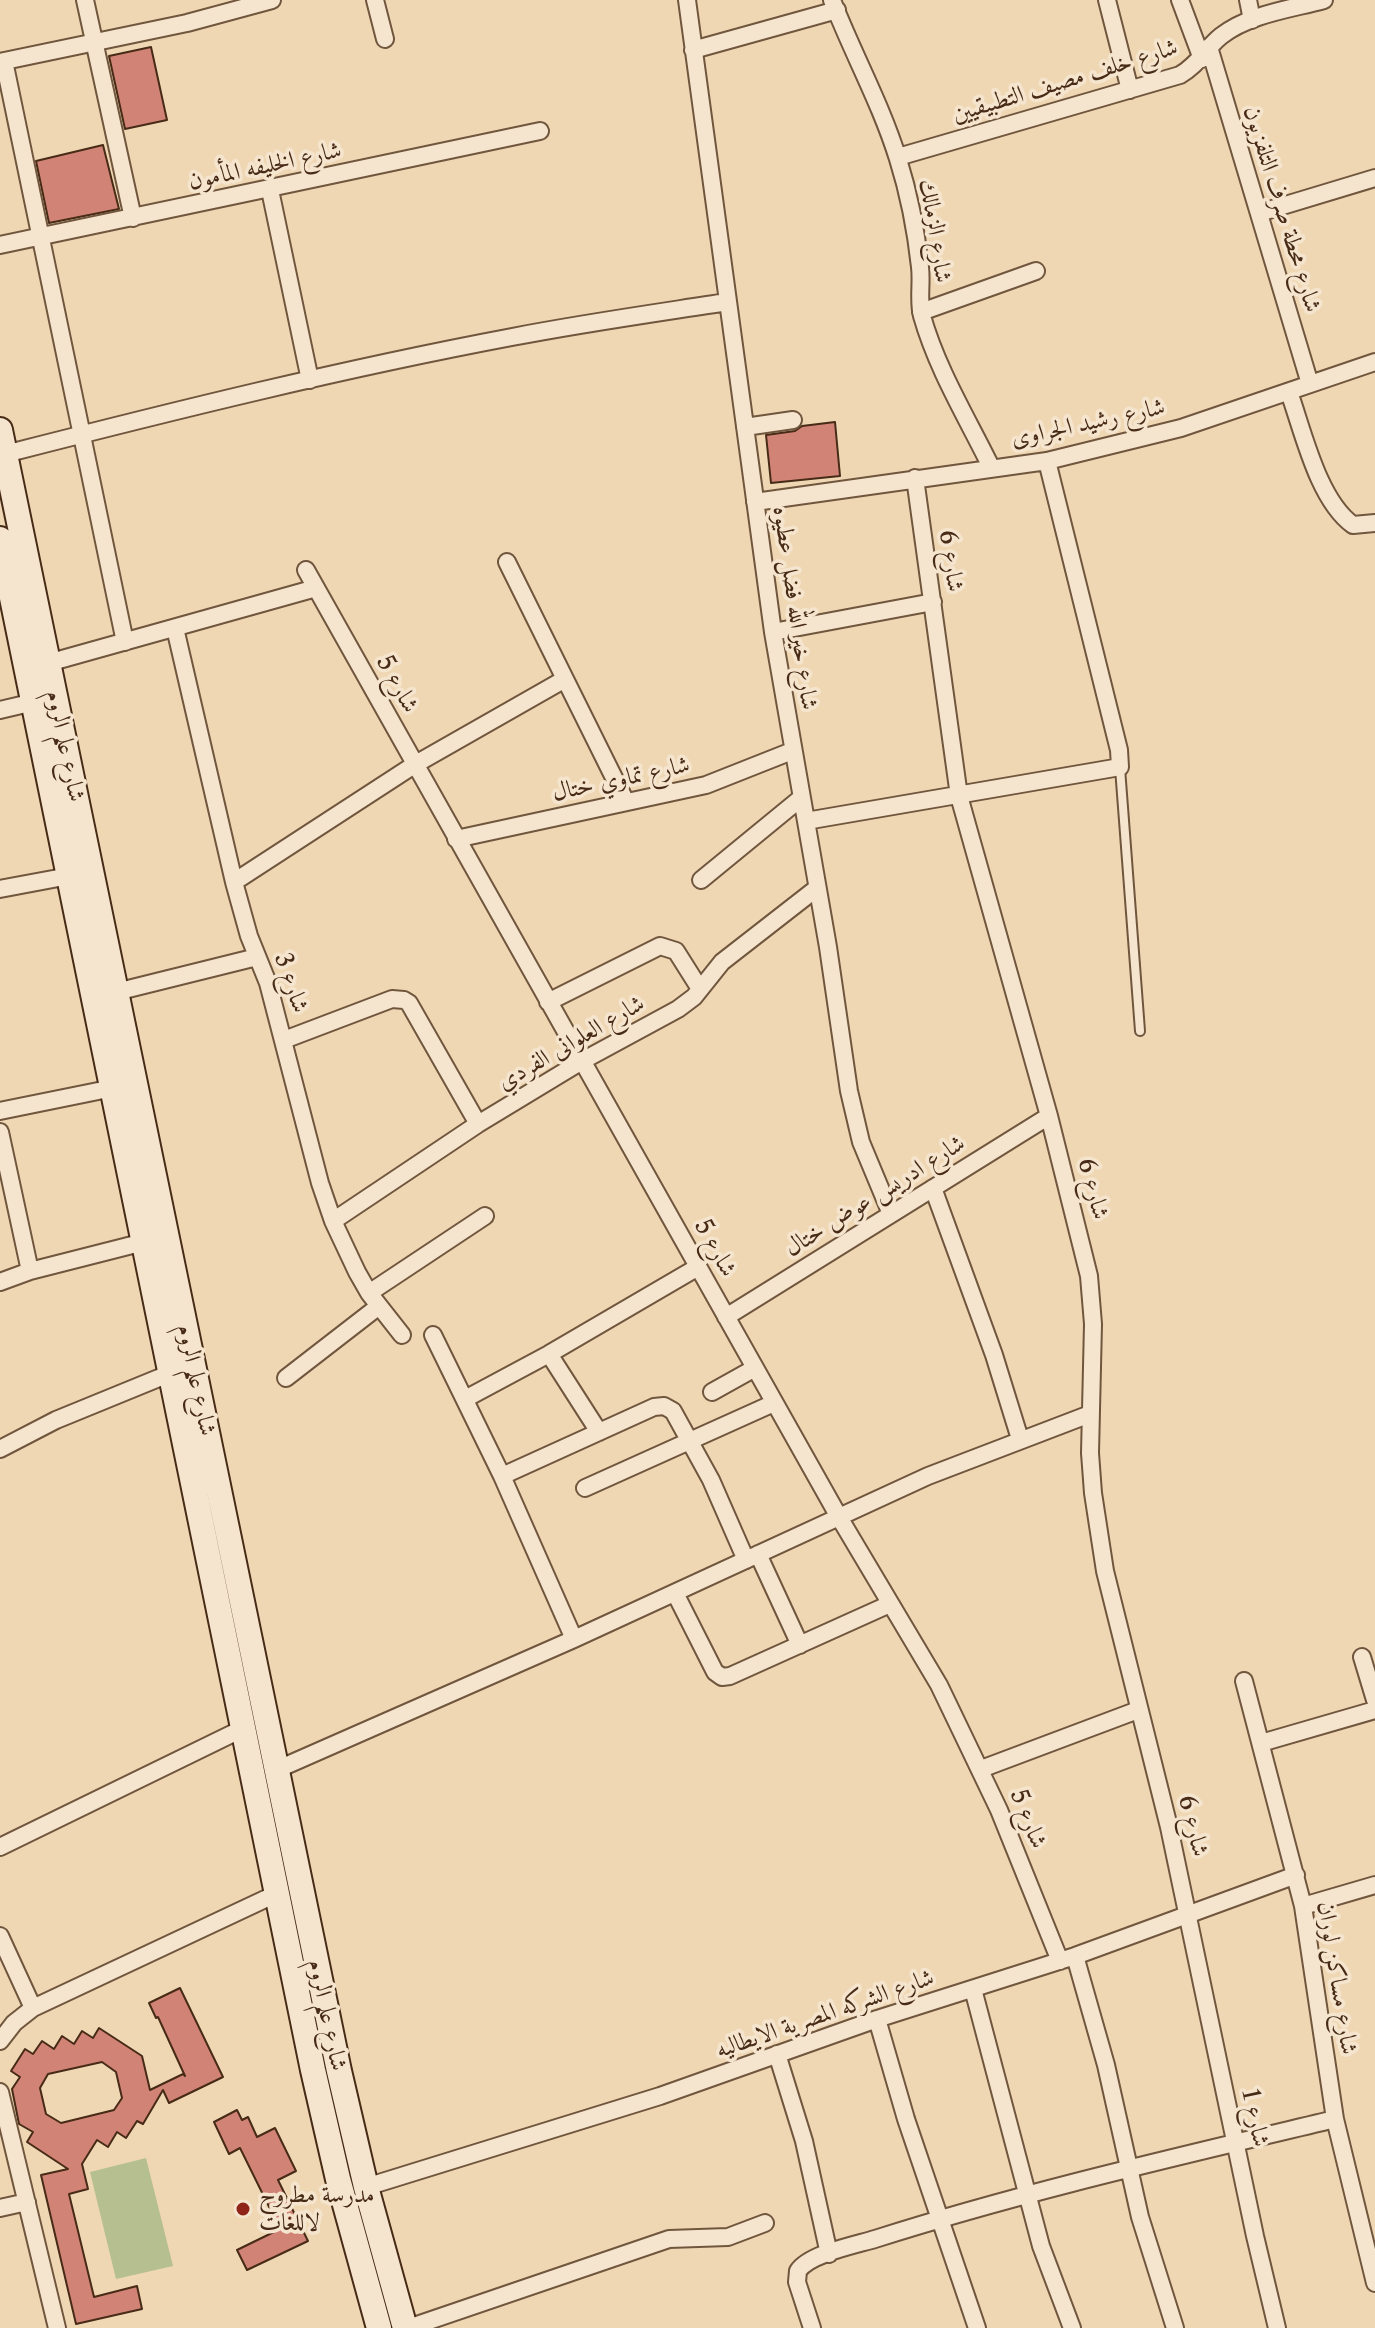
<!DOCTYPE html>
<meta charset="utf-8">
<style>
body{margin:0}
canvas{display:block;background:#efd7b4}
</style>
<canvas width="1375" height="2328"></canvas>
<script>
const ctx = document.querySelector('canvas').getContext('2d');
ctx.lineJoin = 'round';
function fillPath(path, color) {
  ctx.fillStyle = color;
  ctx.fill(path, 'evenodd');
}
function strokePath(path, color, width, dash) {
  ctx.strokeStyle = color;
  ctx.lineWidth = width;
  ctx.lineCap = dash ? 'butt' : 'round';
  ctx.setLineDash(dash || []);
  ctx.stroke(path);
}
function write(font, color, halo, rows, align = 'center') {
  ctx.font = font + ' "Libre Caslon Text",Amiri,serif';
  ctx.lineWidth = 7;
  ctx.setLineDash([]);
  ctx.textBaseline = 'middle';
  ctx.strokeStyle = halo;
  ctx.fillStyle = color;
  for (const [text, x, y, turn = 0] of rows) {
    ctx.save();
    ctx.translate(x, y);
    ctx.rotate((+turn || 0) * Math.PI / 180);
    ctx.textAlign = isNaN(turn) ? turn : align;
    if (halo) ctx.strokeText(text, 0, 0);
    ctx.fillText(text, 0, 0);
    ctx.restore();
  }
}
fillPath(new Path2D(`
 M146 2158 173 2266 116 2279 90 2172Z`), '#b6bf8f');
const building = new Path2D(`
 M151 47 167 120 125 129 109 56Z
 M103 145 119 209 49 223 36 161Z
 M835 422 840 476 771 483 766 435 795 431 802 426Z
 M180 1988 223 2077 169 2103 163 2090 143 2124 137 2121 126 2138 117 2132 108 2147 97 2140 82 2164 88 2189 69 2194 94 2297 137 2286 142 2309 76 2324 41 2175 68 2169 27 2142 33 2132 19 2124 12 2089 20 2077 11 2071 25 2049 33 2054 42 2041 54 2049 62 2036 74 2044 82 2031 93 2038 99 2028 142 2056 150 2090 183 2074 185 2076 158 2017 156 2018 149 2003ZM102 2062 116 2072 122 2098 114 2110 61 2123 46 2114 40 2088 48 2074Z
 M237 2110 242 2120 248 2117 257 2137 275 2128 296 2171 278 2180 308 2241 247 2270 237 2250 280 2229 240 2148 229 2154 214 2122Z`);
fillPath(building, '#d18375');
strokePath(building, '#472b16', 2);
const lane = new Path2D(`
 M1120 768 1140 1031`);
const street = new Path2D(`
 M85 0 133 218
 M375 0 385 39
 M687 0 773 632 828 947 849 1091 861 1142 891 1214
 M832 0C853 54 881 104 898 159 909 194 916 230 920 267 922 283 918 301 922 316 937 369 967 418 991 467
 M1107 0 1130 90
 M1180 0 1202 59
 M1248 0 1252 20
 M1209 47 1310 384
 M693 50 837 10
 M4 61 125 642
 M0 62 187 23 272 0
 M898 157 1180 75C1199 64 1205 49 1221 36 1249 14 1291 9 1324 0
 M270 190 310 380
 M1259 213 1375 178
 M0 245 540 131
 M921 312 1036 271
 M1289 392C1303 431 1318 500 1353 525L1375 523
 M745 427 793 420
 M5 454C173 411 342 369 512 337 584 323 656 313 727 302
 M915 478 959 796 1049 1116 1089 1276 1093 1324 1090 1453 1093 1493 1105 1571 1169 1827 1255 2236 1277 2328
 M755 502 1047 461 1181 428 1375 362
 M507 562 626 802
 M306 570 839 1517 939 1685 999 1810 1060 1961
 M175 628 234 882 249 936 268 983 320 1183 333 1221 357 1272 369 1293 402 1335
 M773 632 933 602
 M48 663 316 588
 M0 710 34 702
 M806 821 1120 767 1119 750 1047 461
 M456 839 706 785 792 751
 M701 880 801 798
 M234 882 414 765 565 679
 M0 889 69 876
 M116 992 257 957
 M548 1002 660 946 676 951 700 989
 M284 1040 392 999 404 1000 409 1003 478 1124
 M0 1111 113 1088
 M0 1132 30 1271
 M933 1188 994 1355 1020 1439
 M333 1221 478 1124 582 1061 678 1009 694 997 722 962 817 888
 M0 1282 30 1271 144 1242
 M369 1293 485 1216
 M726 1317 1049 1116
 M433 1335 502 1476 574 1639
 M549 1354 599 1432
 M286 1378 379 1306
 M712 1392 755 1368
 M465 1399 549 1354 698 1267
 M0 1449 56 1420 171 1373
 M502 1476 654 1407 664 1406 673 1411 711 1480 746 1560
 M585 1488 774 1403
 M758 1554 800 1645
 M675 1593 715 1672 722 1677 730 1676 890 1604
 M1362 1657 1375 1700
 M1244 1681 1303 1906 1335 2119 1375 2283
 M1261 1743 1375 1710
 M981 1769 1138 1710
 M276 1770 574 1639 928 1476 1090 1414
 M0 1847 244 1728
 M1303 1906 1375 1885
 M0 1936 33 2008
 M1075 1956 1106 2065 1140 2217 1175 2328
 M973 1989 1041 2246 1072 2328
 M877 2019 906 2119 977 2328
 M0 2041 14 2023 33 2008 278 1893
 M777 2054 804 2141 829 2254
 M0 2092 57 2328
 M366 2187 660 2096 877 2019 1075 1956 1296 1875
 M0 2208 27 2202
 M408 2328 669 2239 728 2237 765 2223
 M812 2328 797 2282 798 2271C809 2254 855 2245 875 2239 1026 2191 1181 2156 1335 2119`);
const secondary = new Path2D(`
 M0 430 339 2071 366 2187 405 2328
 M0 539 313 2070 338 2179 379 2328`);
strokePath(lane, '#71563e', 12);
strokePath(street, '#71563e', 20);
strokePath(secondary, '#472b16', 28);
strokePath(lane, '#f5e5ce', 8);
strokePath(street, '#f5e5ce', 16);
strokePath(secondary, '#f5e5ce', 24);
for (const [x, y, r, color] of [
 [243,2209,8,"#8f2418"]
]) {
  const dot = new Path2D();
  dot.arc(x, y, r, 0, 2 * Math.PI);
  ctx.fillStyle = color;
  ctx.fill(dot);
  strokePath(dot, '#f5e5ce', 3);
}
write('24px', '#472b16', '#f5e5ce', [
 ["شارع خلف مصيف التطبيقيين",1065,81,-17],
 ["شارع الخليفه المأمون",265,166,-12],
 ["شارع محطة صرف التلفزيون",1282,209,73],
 ["شارع الزمالك",935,231,81],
 ["شارع رشيد الجراوى",1088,423,-12],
 ["شارع 6",951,561,82],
 ["شارع خير الله فضل عطيوه",795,608,82],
 ["شارع 5",397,684,61],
 ["شارع علم الروم",65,746,78],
 ["شارع تماوي ختال",621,779,-12],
 ["شارع 3",291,983,71],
 ["شارع العلوانى الفردي",571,1043,-30],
 ["شارع 6",1093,1189,75],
 ["شارع ادريس عوض ختال",875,1196,-32],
 ["شارع 5",715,1248,61],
 ["شارع علم الروم",196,1380,78],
 ["شارع 5",1028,1819,68],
 ["شارع 6",1193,1826,76],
 ["شارع مساكن لوران",1337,1978,81],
 ["شارع الشركه المصرية الايطاليه",825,2014,-19],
 ["شارع علم الروم",327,2015,78],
 ["شارع 1",1255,2118,78]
]);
write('24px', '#472b16', '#f5e5ce', [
 ["مدرسة مطروح",259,2195],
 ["لاللغات",259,2223]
], 'left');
</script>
